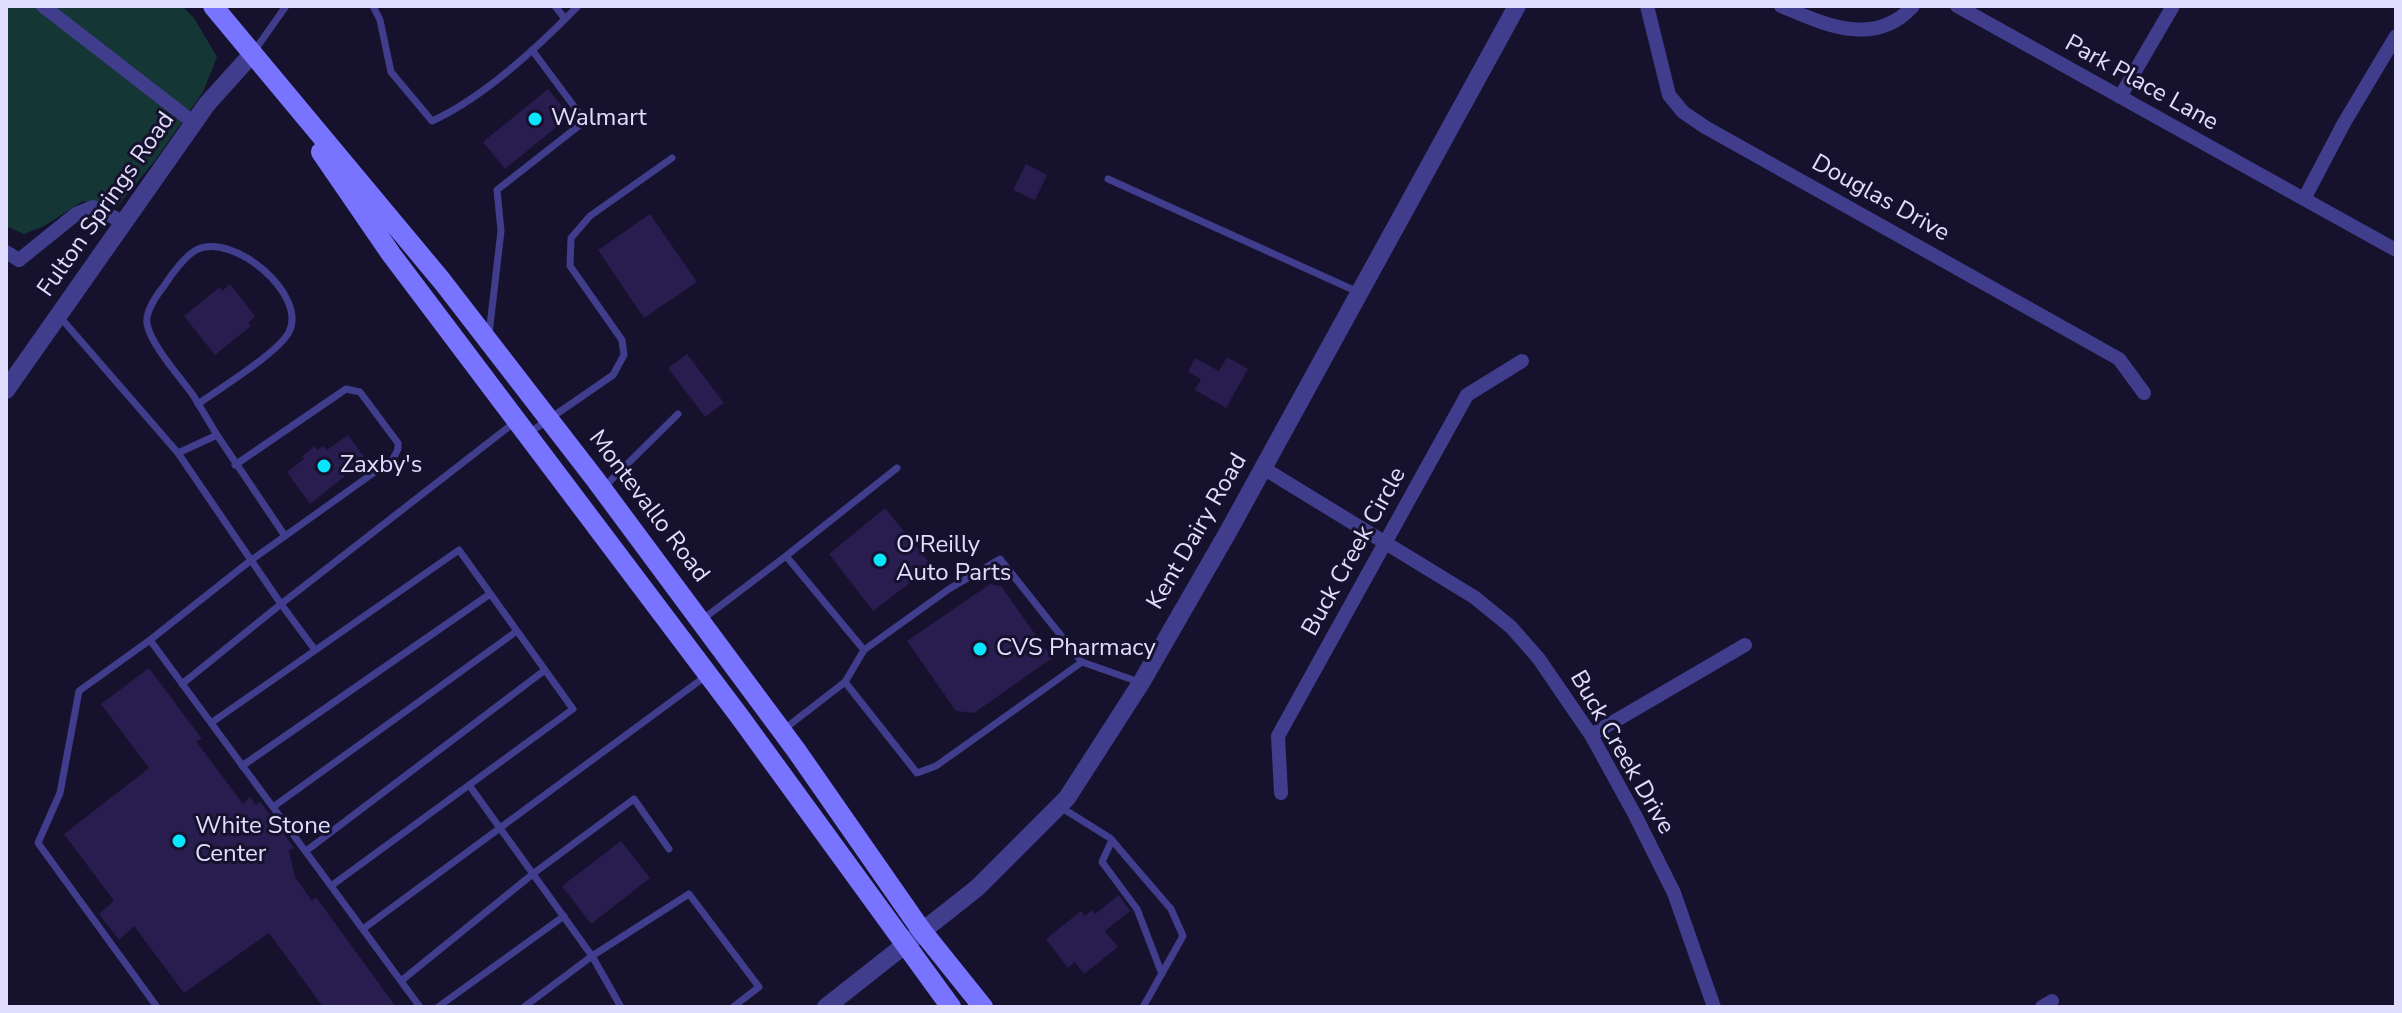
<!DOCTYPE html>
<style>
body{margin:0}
#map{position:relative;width:2402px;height:1013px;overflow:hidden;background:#16112d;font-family:"Nunito Sans",sans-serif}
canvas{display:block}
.frame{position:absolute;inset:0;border:8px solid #e1ddff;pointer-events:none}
</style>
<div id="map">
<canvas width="2402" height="1013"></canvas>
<div class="frame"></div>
</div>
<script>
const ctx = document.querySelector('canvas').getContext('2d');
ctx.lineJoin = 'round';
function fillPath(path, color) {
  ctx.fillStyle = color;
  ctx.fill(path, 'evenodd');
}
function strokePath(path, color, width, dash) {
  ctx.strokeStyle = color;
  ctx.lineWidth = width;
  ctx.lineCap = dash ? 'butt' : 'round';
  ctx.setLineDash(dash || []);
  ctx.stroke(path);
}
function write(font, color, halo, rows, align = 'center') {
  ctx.font = font + ' "Nunito Sans",sans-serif';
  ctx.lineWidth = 6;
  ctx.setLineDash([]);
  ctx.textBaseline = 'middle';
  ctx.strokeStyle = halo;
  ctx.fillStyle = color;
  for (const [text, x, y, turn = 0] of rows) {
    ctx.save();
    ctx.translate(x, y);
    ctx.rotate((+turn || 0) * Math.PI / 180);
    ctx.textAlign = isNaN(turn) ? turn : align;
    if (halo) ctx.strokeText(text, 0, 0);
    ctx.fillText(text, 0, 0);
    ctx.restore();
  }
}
fillPath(new Path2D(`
 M6 6H182L194 18 217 57 203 92 156 159 117 207 83 201 44 226 24 234 6 226Z`), '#143736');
fillPath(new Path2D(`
 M548 89 570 116 505 169 483 142Z
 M1026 164 1047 175 1035 200 1013 190Z
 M650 214 697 282 644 318 598 250Z
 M230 284 255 316 248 323 251 326 215 355 184 316 220 287 222 291Z
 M687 354 724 403 705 417 668 368Z
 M1227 357 1248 369 1226 408 1195 390 1201 379 1188 372 1195 358 1219 371Z
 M348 435 364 457 342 473 345 476 310 504 287 472 304 459 302 456 315 446 317 450 323 446 327 450Z
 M885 508 932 566 873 611 829 554Z
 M990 584 1001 586 1052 658 974 713 956 711 907 641Z
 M149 668 202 739 196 741 243 804 250 797 256 805 260 801 294 848 289 851 295 877 312 901 316 897 396 1007H323L269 933 184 993 134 926 119 940 99 914 114 901 64 834 149 768 101 704Z
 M621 841 650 878 591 924 562 886Z
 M1119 895 1130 911 1105 931 1118 947 1084 974 1075 962 1068 968 1046 939 1081 911 1085 916 1092 910 1095 914Z`), '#281d4e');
strokePath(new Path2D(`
 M373 6 380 20 391 72 432 121C483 98 539 46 578 6
 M555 6 565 19
 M255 50 286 6
 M1108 179 1358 292
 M60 317 178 453 281 604 515 422
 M489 334 501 231 497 190 585 121 532 50
 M198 404C219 389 278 353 289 332 308 295 233 231 196 250 185 256 171 275 164 286 156 296 145 311 147 324 151 345 180 377 193 395L217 435
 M529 433 613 375 624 355 622 340 570 266 571 238 590 216 672 158
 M178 453 217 435 285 536
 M604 487 678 414
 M786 556 897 468
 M703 619 786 556 864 650
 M150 640 420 1007
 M1082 662 936 766 917 773 845 682 864 650 949 589 1000 559 1082 662 1139 682
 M182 684 281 604 315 650
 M211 723 459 550 573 709 331 886
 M783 730 845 682
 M242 766 490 594
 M469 785 592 956 524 1007
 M273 807 517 631
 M1062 808 1110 838 1171 909 1183 936 1143 1007
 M1112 840 1102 862 1137 909 1162 974
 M306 851 545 670
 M363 929 706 676
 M401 981 534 873 634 799 669 849
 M157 1007 38 843 60 793 79 691 150 640 250 561 393 459 398 449V443L360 392 346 389 235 465
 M438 1007 564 916
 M621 1007 592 956 689 894 759 987 733 1007`), '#403d8c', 7);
strokePath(new Path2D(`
 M43 6 194 123
 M1647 6 1669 95 1683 112 1705 127 2119 359 2144 393
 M1781 6C1826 25 1875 48 1913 6
 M1957 6 2304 199
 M2396 36 2344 123 2304 199 2396 250
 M2120 97 2173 6
 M6 252 19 260 76 214 93 207 123 222
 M1263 468 1474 597 1511 627 1539 659 1591 735 1635 815 1674 893 1714 1007
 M1591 735 1745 645
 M1281 793 1278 736 1467 395 1522 361
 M2042 1007 2052 1001`), '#403d8c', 14);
strokePath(new Path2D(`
 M6 390 207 104 253 53
 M826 1007 977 888 1067 798 1141 683 1228 532 1517 6`), '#403d8c', 18);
strokePath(new Path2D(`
 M213 6 442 281 595 479 796 750 922 931 983 1007
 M321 152 391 254 740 717 951 1007`), '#7974ff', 20);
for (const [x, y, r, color] of [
 [535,119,8,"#09e4ff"],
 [324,466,8,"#09e4ff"],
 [880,560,8,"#09e4ff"],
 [980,649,8,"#09e4ff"],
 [179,841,8,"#09e4ff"]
]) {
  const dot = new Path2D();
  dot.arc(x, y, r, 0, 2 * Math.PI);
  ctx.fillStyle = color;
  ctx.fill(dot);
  strokePath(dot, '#16112d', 3);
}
write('24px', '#e1ddff', '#16112d', [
 ["Park Place Lane",2141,84,29],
 ["Douglas Drive",1880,199,29],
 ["Fulton Springs Road",107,205,-55],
 ["Montevallo Road",648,507,53],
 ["Kent Dairy Road",1198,532,-60],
 ["Buck Creek Circle",1355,552,-61],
 ["Buck Creek Drive",1621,753,60]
]);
write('24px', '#e1ddff', '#16112d', [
 ["Walmart",551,119],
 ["Zaxby's",340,466],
 ["O'Reilly",896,546],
 ["Auto Parts",896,574],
 ["CVS Pharmacy",996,649],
 ["White Stone",195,827],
 ["Center",195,855]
], 'left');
</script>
